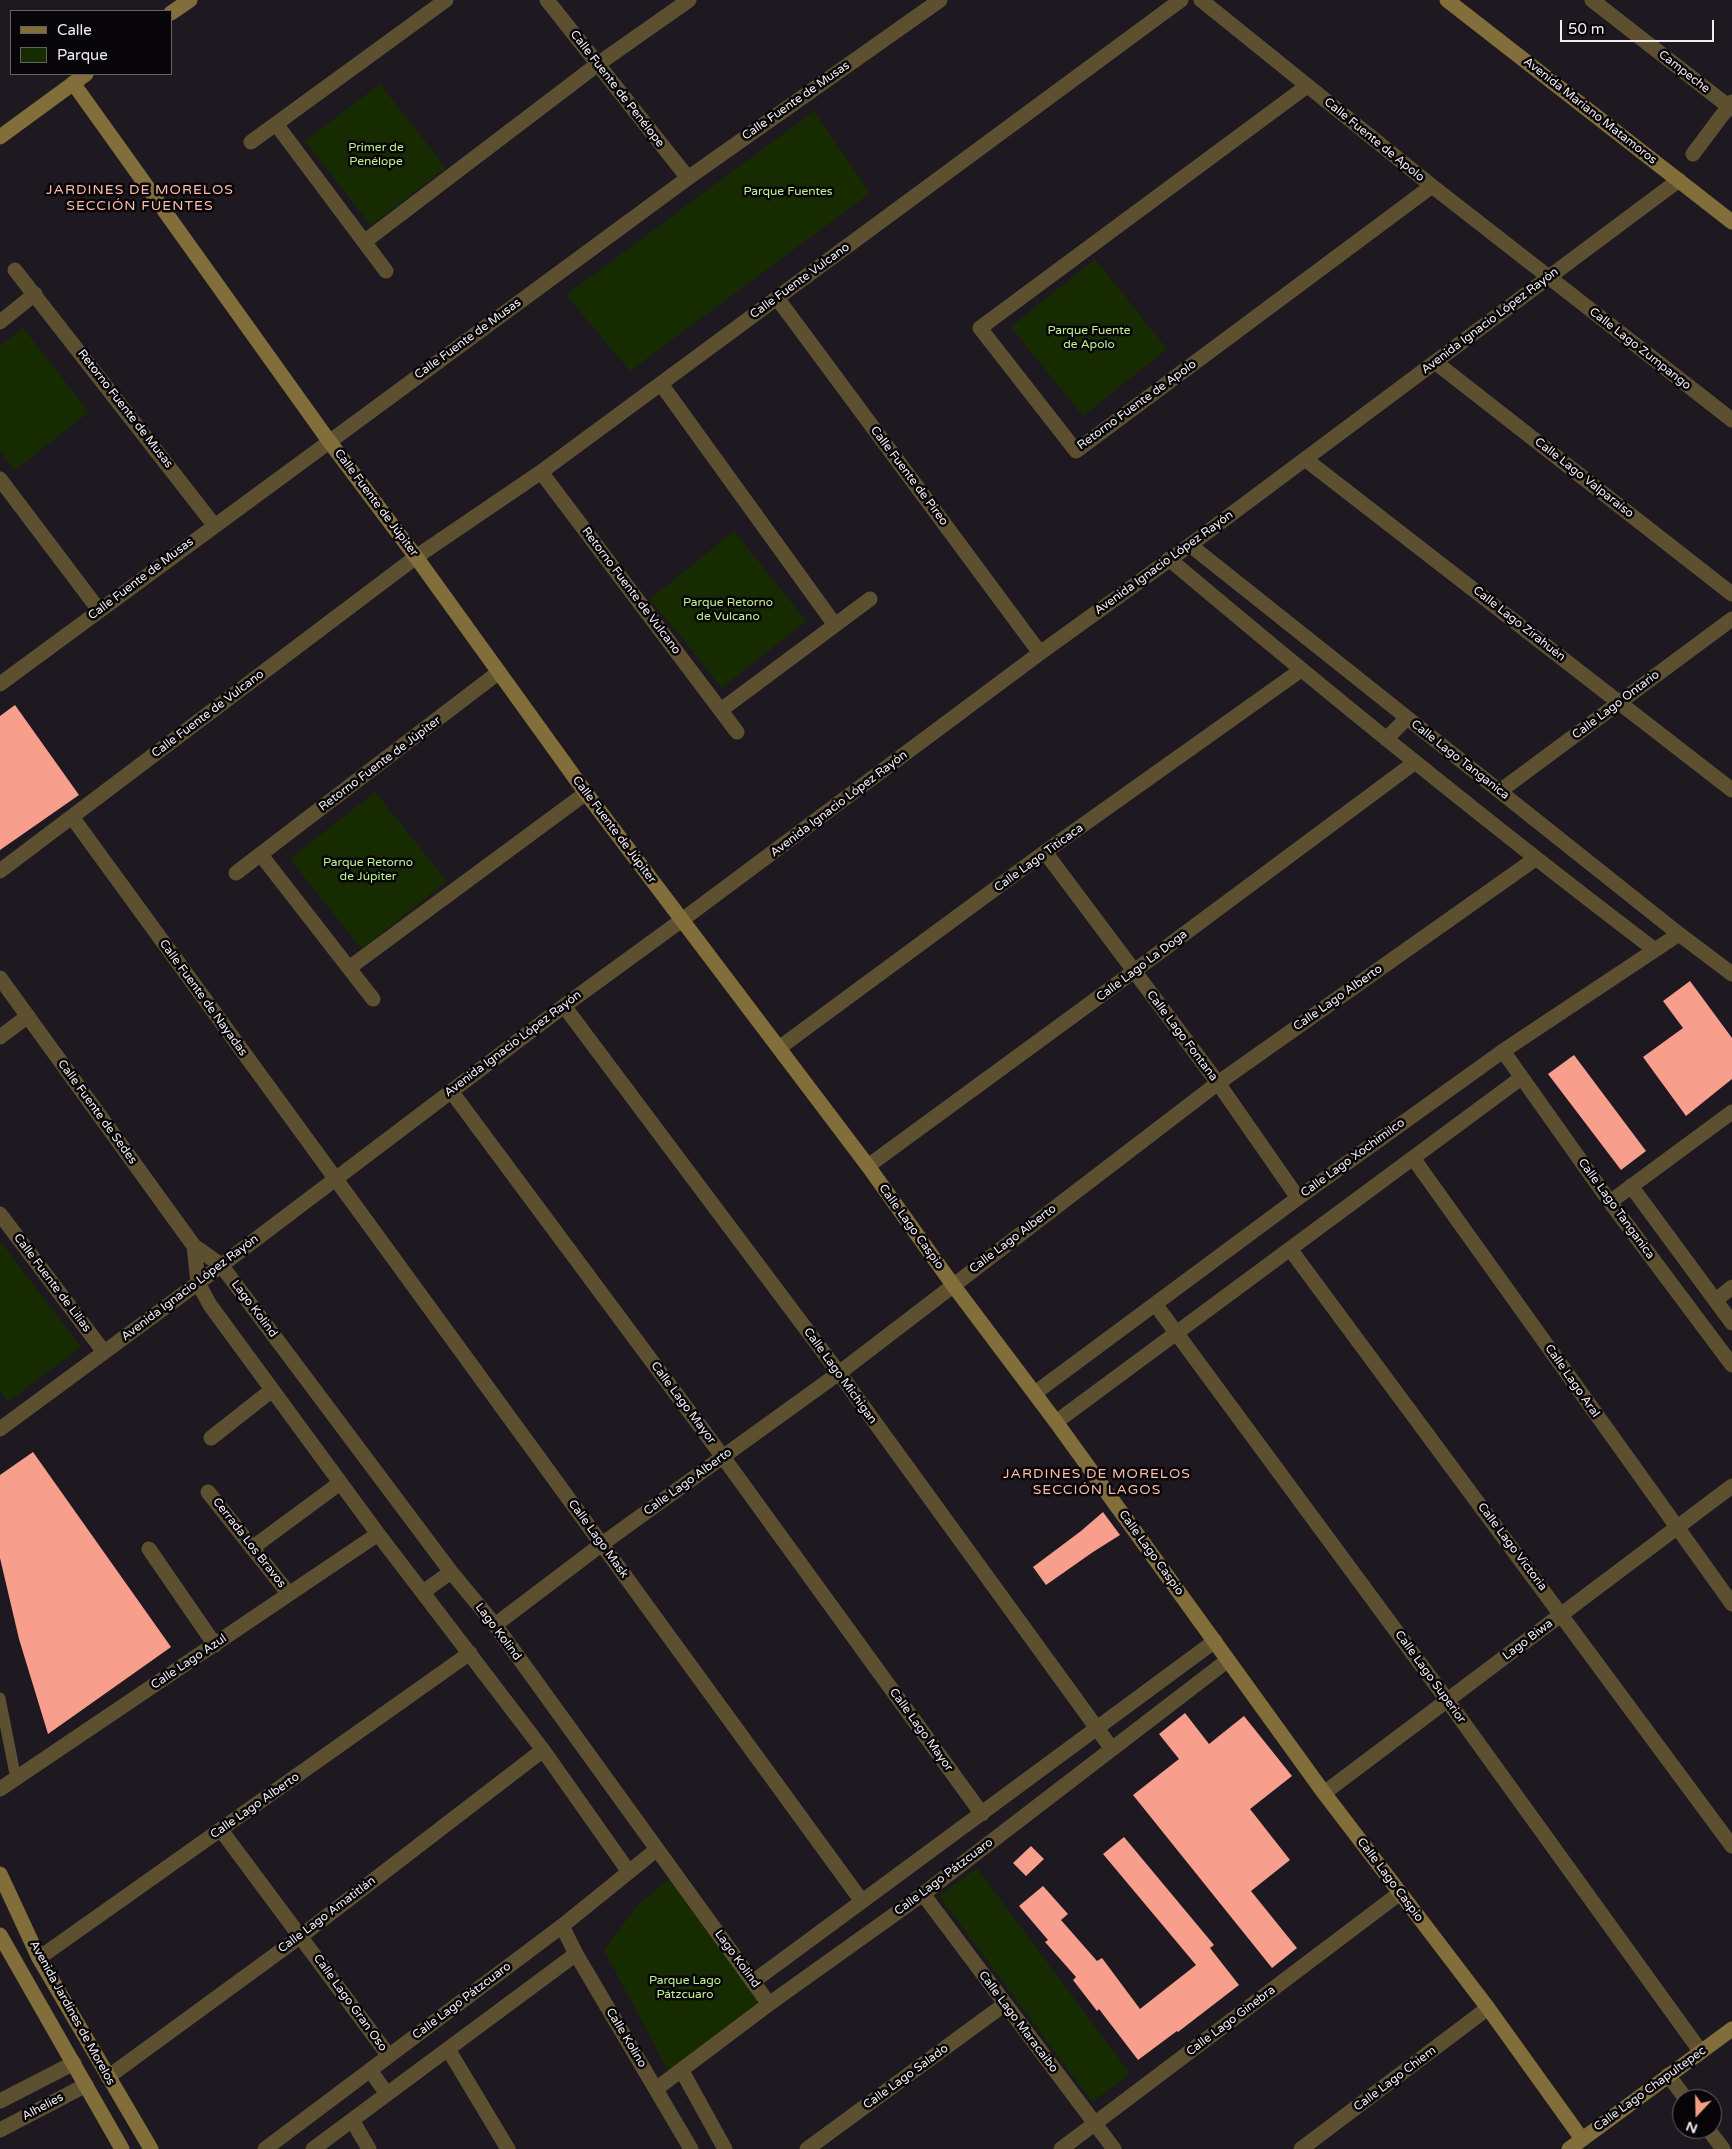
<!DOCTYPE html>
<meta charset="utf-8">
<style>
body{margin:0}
#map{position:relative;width:1732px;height:2149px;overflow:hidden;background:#1e1920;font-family:"Varela Round",sans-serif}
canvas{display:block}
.legend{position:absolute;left:10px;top:10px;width:162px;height:65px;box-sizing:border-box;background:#070508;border:1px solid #656266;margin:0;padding:6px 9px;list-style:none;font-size:15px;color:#f1eef3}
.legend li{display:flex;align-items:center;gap:10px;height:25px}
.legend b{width:25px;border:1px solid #656266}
.north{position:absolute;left:1672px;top:2089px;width:50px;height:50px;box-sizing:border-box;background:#070508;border:1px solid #656266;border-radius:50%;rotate:201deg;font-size:14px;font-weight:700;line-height:20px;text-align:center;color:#f1eef3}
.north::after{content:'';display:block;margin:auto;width:18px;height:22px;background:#f39f84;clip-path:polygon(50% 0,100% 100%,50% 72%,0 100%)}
.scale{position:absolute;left:1560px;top:20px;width:154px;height:22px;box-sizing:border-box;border:2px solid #f1eef3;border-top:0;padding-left:6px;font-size:15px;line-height:18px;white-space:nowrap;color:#f1eef3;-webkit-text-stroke:4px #070508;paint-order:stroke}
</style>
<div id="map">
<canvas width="1732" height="2149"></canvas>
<ul class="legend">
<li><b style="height:6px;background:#826e3a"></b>Calle</li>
<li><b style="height:14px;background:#162c00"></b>Parque</li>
</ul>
<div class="north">N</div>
<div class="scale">50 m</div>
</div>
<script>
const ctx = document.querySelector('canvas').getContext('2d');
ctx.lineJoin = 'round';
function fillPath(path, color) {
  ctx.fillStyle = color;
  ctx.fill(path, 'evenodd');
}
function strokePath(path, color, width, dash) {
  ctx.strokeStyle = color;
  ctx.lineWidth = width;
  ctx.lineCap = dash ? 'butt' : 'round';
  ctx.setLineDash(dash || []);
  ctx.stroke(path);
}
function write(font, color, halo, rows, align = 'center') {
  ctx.font = font + ' "Varela Round",sans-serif';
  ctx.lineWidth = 5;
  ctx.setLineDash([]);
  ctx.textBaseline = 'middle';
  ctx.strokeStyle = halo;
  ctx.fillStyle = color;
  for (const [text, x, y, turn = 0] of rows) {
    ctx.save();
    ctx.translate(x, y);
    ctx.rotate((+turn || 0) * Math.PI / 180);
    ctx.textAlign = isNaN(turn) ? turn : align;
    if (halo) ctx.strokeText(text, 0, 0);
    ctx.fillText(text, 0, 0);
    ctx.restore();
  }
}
fillPath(new Path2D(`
 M380 84 446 168 371 225 305 141Z
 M814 111 870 193 630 371 566 295Z
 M1095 259 1167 349 1083 416 1011 327Z
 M23 328 89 412 15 470 0 451V346Z
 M734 531 806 621 722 688 650 599Z
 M375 792 447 881 362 949 290 859Z
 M0 1241 81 1347 8 1402 0 1391Z
 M977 1868 1130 2074 1092 2102 939 1896Z
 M669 1879 761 1999 670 2074 604 1950 637 1906Z`), '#162c00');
fillPath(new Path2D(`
 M15 705 79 795 0 850V716Z
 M1690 981 1732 1038V1079L1686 1116 1643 1057 1683 1028 1663 1001Z
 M1574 1055 1646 1151 1621 1170 1548 1074Z
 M33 1452 171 1647 48 1734 19 1639 0 1558V1475Z
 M1103 1512 1120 1535 1093 1552 1046 1585 1033 1567 1081 1531Z
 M1185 1713 1209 1744 1244 1716 1292 1776 1250 1809 1290 1860 1251 1891 1297 1948 1272 1968 1133 1795 1179 1759 1159 1734Z
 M1124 1837 1214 1945 1210 1948 1239 1985 1178 2032 1177 2031 1138 2060 1099 2009 1097 2011 1073 1980 1076 1977 1045 1942 1048 1940 1019 1906 1043 1886 1068 1914 1061 1920 1097 1961 1102 1958 1140 2009 1196 1965 1103 1854Z
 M1031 1846 1044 1859 1026 1876 1013 1863Z`), '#f79f8c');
strokePath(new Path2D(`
 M0 1698 16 1779`), '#5d5031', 11);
strokePath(new Path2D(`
 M547 0 688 178
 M1201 0 1432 186 1732 420
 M1592 0 1732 109
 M1307 86 980 328 1076 451 1432 186
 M276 124 386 271
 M251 142 446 0
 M1693 154 1732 102
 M364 242 598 64 689 0
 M15 270 214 525
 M777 298 1040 653
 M0 322 35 294
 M1435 362 1732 594
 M661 384 835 625
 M1305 459 1732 790
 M541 472 737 732
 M0 479 99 610
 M1190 545 1679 934 1732 974
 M1169 559C1328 693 1489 824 1655 950
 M0 684 688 178 940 0
 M721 710 870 599
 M1386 739 1407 718
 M1500 791 1732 619
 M72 817 861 1900
 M1045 852 1218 1083 1298 1198
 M261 855 373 999
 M0 871 416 557 541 472 1181 0
 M236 873 499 672
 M349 968 586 793
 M0 978 194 1246 221 1265 451 1572 495 1625 769 2004
 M564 1006 839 1373 1112 1749
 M0 1037 28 1016
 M779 1048 1045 852 1301 670
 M1503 1051 1610 1202 1732 1365
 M451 1091 723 1457 982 1814
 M1413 1158 1732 1604
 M868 1166 1133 972 1414 763
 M1631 1186 1732 1323
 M1610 1202 1732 1112
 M0 1214 104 1352
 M194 1246 198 1283 210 1305 378 1534 543 1750 629 1872
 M1290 1249 1732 1846
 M1716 1300 1732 1287
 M1155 1304 1447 1700 1701 2052
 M1035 1393 1298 1198 1503 1051 1679 934
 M1056 1422 1521 1078
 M0 1429 198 1283 564 1006 682 920 1040 653 1190 545 1679 180
 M211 1438 272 1390
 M208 1492 289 1594
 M252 1548 340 1483
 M149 1549 215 1645
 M423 1592 451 1572
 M495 1625 602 1544 839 1373 1218 1083 1535 859
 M0 1789 378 1534
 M1324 1793 1732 1486
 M221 1830 389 2056
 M923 1894 1114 2149
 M562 1926 576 1954 691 2149
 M39 1958 470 1653
 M754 1981 1215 1641
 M448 2049 508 2149
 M370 2070 387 2094
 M682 2071 725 2149
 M1668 2075 1686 2099
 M108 2077 301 1936 543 1750
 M656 2089 769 2004 923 1894 1228 1660
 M0 2101 74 2063
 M352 2120 369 2149
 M1708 2129 1723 2149
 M0 2130 86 2085
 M265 2149 562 1926 656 1850
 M313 2149 576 1954
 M807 2149 1005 2004
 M1061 2149 1400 1893
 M1301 2149 1488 2008`), '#5d5031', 15);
strokePath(new Path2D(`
 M1447 0 1732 222
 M171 13 190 0
 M73 83 329 441 416 557 586 793 868 1166 953 1285 1056 1422 1324 1793 1488 2008 1582 2139
 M0 137 86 74
 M0 1874 39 1958 151 2149
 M0 1935 122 2149
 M1569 2149 1732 2029`), '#826e3a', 15);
write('12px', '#f1eef3', '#070508', [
 ["Campeche",1684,72,38],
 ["Calle Fuente de Penélope",617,89,52],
 ["Calle Fuente de Musas",796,101,-35],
 ["Avenida Mariano Matamoros",1590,111,38],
 ["Calle Fuente de Apolo",1374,140,39],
 ["Calle Fuente Vulcano",800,281,-36],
 ["Avenida Ignacio López Rayón",1490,321,-37],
 ["Calle Fuente de Musas",468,339,-36],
 ["Calle Lago Zumpango",1640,349,38],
 ["Retorno Fuente de Apolo",1137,405,-36],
 ["Retorno Fuente de Musas",125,409,52],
 ["Calle Fuente de Pireo",909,476,53],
 ["Calle Lago Valparaíso",1584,478,38],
 ["Calle Fuente de Júpiter",376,503,53],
 ["Avenida Ignacio López Rayón",1164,563,-36],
 ["Calle Fuente de Musas",141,579,-37],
 ["Retorno Fuente de Vulcano",631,591,53],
 ["Calle Lago Zirahuén",1519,624,38],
 ["Calle Lago Ontario",1616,705,-37],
 ["Calle Fuente de Vulcano",208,714,-37],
 ["Calle Lago Tanganica",1460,760,38],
 ["Retorno Fuente de Júpiter",380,764,-37],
 ["Avenida Ignacio López Rayón",839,804,-37],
 ["Calle Fuente de Júpiter",614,830,53],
 ["Calle Lago Titicaca",1039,858,-36],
 ["Calle Lago La Doga",1142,966,-37],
 ["Calle Fuente de Nayadas",203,998,54],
 ["Calle Lago Alberto",1338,998,-35],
 ["Calle Lago Fontana",1182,1036,53],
 ["Avenida Ignacio López Rayón",513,1044,-37],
 ["Calle Fuente de Sedes",97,1112,54],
 ["Calle Lago Xochimilco",1353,1158,-36],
 ["Calle Lago Tanganica",1616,1209,54],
 ["Calle Lago Caspio",911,1227,54],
 ["Calle Lago Alberto",1013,1239,-37],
 ["Calle Fuente de Lilias",52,1283,53],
 ["Avenida Ignacio López Rayón",190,1288,-37],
 ["Lago Kolind",254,1309,53],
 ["Calle Lago Michigan",840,1376,54],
 ["Calle Lago Aral",1572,1381,55],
 ["Calle Lago Mayor",683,1403,53],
 ["Calle Lago Alberto",688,1482,-36],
 ["Calle Lago Mask",598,1539,54],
 ["Cerrada Los Bravos",249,1543,52],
 ["Calle Lago Victoria",1512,1547,53],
 ["Calle Lago Caspio",1151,1553,54],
 ["Lago Kolind",498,1632,53],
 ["Lago Biwa",1528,1640,-37],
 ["Calle Lago Azul",189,1662,-34],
 ["Calle Lago Superior",1430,1677,54],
 ["Calle Lago Mayor",921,1730,54],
 ["Calle Lago Alberto",255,1806,-35],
 ["Calle Lago Pátzcuaro",944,1877,-37],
 ["Calle Lago Caspio",1390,1880,53],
 ["Calle Lago Amatitlán",327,1915,-37],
 ["Lago Kolind",737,1959,54],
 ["Calle Lago Pátzcuaro",462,2001,-37],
 ["Calle Lago Gran Oso",350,2003,54],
 ["Avenida Jardines de Morelos",72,2013,61],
 ["Calle Lago Ginebra",1231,2021,-37],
 ["Calle Lago Maracaibo",1018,2022,53],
 ["Calle Kolino",626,2038,59],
 ["Calle Lago Salado",906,2077,-36],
 ["Calle Lago Chiem",1395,2079,-37],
 ["Calle Lago Chapultepec",1650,2089,-36],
 ["Alhelies",43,2107,-28]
]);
write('12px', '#bdf491', '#070508', [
 ["Primer de",376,148],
 ["Penélope",376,162],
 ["Parque Fuentes",788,192],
 ["Parque Fuente",1089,331],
 ["de Apolo",1089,345],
 ["Parque Retorno",728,603],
 ["de Vulcano",728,617],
 ["Parque Retorno",368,863],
 ["de Júpiter",368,877],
 ["Parque Lago",685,1981],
 ["Pátzcuaro",685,1995]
]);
ctx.letterSpacing = '1px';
write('14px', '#febda9', '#070508', [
 ["JARDINES DE MORELOS",140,190],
 ["SECCIÓN FUENTES",140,206],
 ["JARDINES DE MORELOS",1097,1474],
 ["SECCIÓN LAGOS",1097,1490]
]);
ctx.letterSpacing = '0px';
</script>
